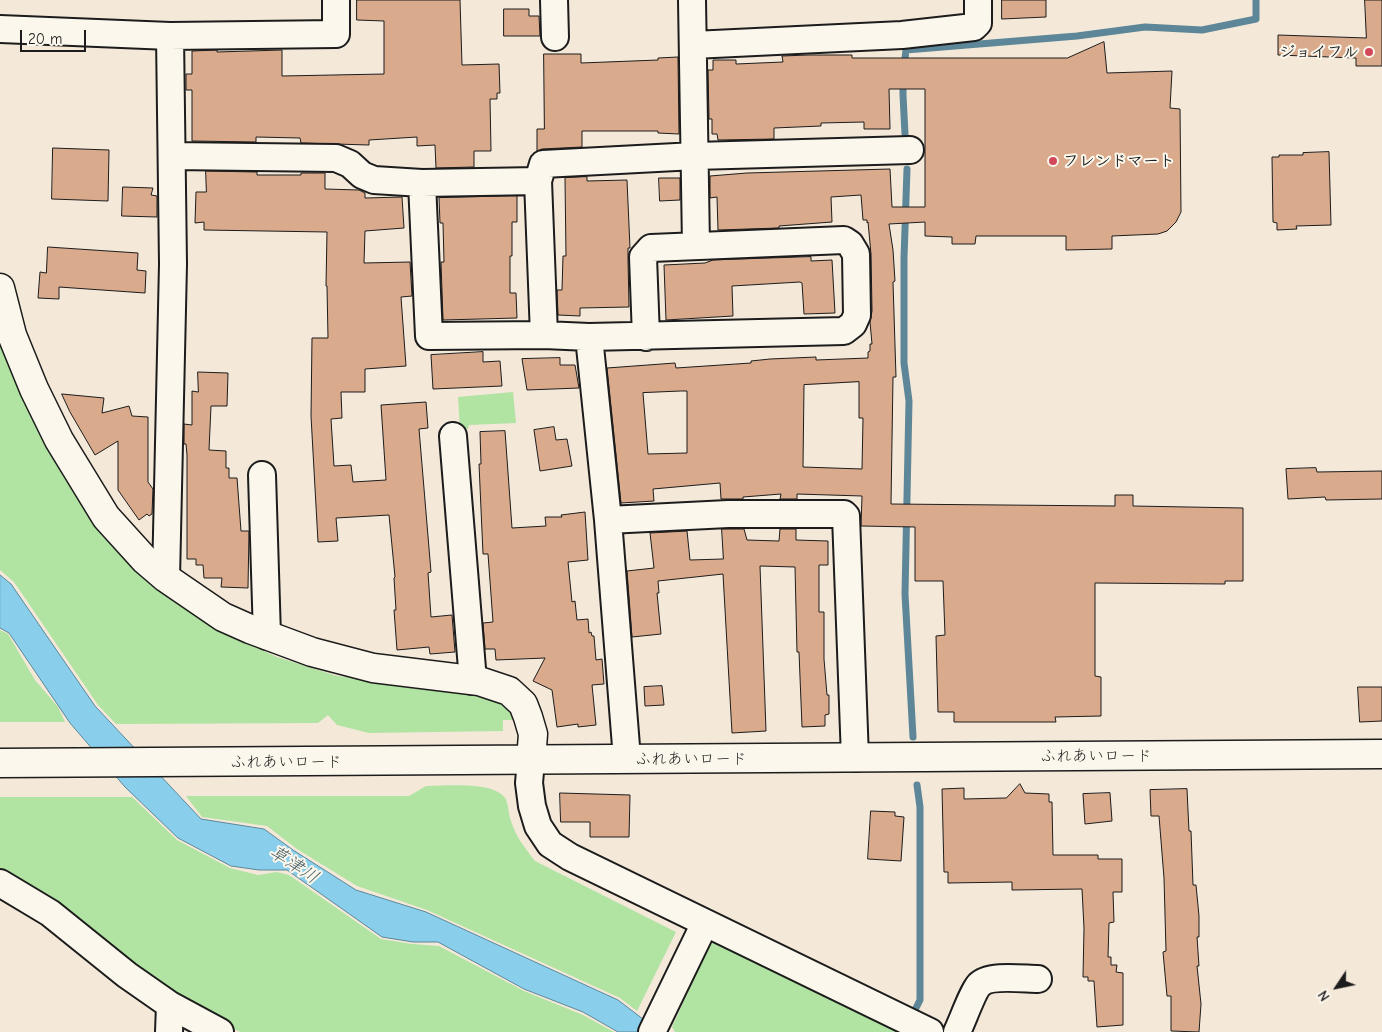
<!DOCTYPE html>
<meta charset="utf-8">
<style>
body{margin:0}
#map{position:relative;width:1382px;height:1032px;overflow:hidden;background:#f4e8d9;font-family:"Comic Neue",sans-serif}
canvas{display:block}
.north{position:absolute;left:1312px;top:962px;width:50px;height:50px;-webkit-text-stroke:4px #fbf7ec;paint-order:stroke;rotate:236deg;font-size:14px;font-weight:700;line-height:20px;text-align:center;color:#1c1c1c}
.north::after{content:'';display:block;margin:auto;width:18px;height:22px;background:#1c1c1c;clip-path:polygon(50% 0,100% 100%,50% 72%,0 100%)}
.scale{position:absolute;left:20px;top:30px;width:66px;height:22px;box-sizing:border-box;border:2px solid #1c1c1c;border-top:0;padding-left:6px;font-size:15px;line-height:18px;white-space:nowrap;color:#1c1c1c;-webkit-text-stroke:4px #fbf7ec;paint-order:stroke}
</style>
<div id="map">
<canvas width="1382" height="1032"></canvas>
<div class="north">N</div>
<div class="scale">20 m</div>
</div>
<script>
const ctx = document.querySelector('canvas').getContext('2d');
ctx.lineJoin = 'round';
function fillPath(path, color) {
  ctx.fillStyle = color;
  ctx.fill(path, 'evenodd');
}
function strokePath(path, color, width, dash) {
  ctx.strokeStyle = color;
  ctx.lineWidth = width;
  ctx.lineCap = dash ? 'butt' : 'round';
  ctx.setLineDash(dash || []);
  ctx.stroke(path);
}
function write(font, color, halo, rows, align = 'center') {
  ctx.font = font + ' "Comic Neue","Klee One",sans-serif';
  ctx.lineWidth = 4;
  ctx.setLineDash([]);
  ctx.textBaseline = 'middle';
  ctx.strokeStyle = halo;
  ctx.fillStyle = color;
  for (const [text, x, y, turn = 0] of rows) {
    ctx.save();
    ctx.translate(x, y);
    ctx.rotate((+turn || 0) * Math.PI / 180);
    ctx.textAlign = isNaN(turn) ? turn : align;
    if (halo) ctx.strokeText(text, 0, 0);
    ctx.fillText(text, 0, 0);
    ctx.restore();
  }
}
fillPath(new Path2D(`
 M0 332 44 436 71 486 123 555 154 586 222 632 277 657 337 676 470 693C490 698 501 700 514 717L512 720H503V731L369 733 337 725 328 715 318 723 116 724 98 705 14 582 0 570Z
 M513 392 516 423 469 425 468 429H460L458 397Z
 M0 630 8 634 35 680 58 707 65 722H0Z
 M426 786C446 786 493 781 505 798 509 804 508 814 511 821 516 837 525 848 535 861L676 932 637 1011 620 998 427 910 357 886 297 849 267 826 202 817 186 796H409Z
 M0 797H132L177 840 230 868 258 875 277 872 289 875 381 939 412 944 439 946 524 991 583 1015 614 1032H240L208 1016 0 871Z
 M719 941 907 1032H675L672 1027 710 944Z`), '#b1e3a3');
const water = new Path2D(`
 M0 575 11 584 95 706 201 819 264 829 293 850 356 890 426 912 618 1000 660 1032H618L583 1012 524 989 438 942H413L382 937 287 870H259L231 866 178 838 125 787 70 723 9 633 0 628Z`);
fillPath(water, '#89cfeb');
strokePath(water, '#5d8798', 1);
strokePath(new Path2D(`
 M904 67 906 50 1077 36 1145 27 1202 30 1256 19V0
 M903 81V95L905 134
 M907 169 904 258V363L909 401 905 594 913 737
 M915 1010 920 1000V807L917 785`), '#5d8798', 7);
const building = new Path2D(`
 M357 0H460L462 65 499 64 500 93H497V99H490L491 151H474V167L436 168 435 145 417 146V137L369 140V145L301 143 300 138 256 137V142L192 141V90H186V74H192V51L217 50V52L282 50V76L384 74V21L357 20Z
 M1002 0H1046V17L1002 19Z
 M1365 0H1382V66H1356V58L1278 55V35L1366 38Z
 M504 9H529V16H539L540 36H504Z
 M1104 42 1107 73 1172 71 1170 108 1180 109 1181 212 1176 222 1167 231 1158 234 1112 236V249L1066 250V236H976L975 244H952V237L925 236V222L889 224 893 250 895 281 893 282 896 377H893L891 504 1115 506V495H1133V506L1243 508V581H1225V584L1095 583V676L1101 677V716L1055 717 1056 722H954V712H938L936 636 945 635 943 581H915V527L861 526 862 496 797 494V499H780L781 494 743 497V499H721L720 483 653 489 654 501 621 503 607 368 675 363 676 368 751 363V361L770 359 816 357V360L868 358V352L870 351V344H872L870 322 872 311 871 254 868 222 867 223V220H863L861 195 831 197 832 222 779 226V228L718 230 717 197 710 198V176L747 173 890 169 892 207H925V89H889L890 129H864V122L821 123V126L774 128V139L718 140 717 134H712V119H709L708 70H713V60H736V64L783 62 782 56 808 55H852V58H1067ZM859 382V418H863L862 469 803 467 804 385ZM681 391H687V453L648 454 643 393Z
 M544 54H581V63L658 60V58L678 57 679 134 658 133V131H582V147L542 149 537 151V129H544Z
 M53 148 109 150 108 201 52 199Z
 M1329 152 1331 225 1296 226 1297 229 1277 230V223L1273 222 1272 157H1279V155H1303V153Z
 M206 171 257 172V175H301V173H325V189L359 190 365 193V198L402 197 404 228 365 231 364 263 410 262 412 296 401 297 406 366 365 369V392H341L342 418 331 419 334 466 351 465 353 482 386 480 381 405 426 402 428 428 419 429 431 572 428 573 431 617 452 615 455 652 430 654 429 647 397 650 394 610H396L394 578 395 577 389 515 336 518 338 541 318 542 311 416 312 338H328L327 286H326L327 232 204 230V222L195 223 196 192H206Z
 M587 177V181L627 180 630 248H628V258L629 307 580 308V316L558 315 557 290H562L563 256H566L565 178Z
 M659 178H680V200L660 201Z
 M123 187 153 188 151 195 157 196V217L122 216Z
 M517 196V222H512V256H510V293H516L517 318 443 320 441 262H444L443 223H440L439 198Z
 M48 247 138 253 137 270 146 271 145 293 59 287V299L38 298 40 272 46 273Z
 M811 257V261L832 260 835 313 804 314 802 283 800 282 732 286 733 316 666 320 664 265 705 263 713 260Z
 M483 352V362L500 361 502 386 433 389 431 355Z
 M560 358V365H575L579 388 527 390 522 359Z
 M198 372 228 373 227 406H211L209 450 226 451V468H229V478H237L241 531H249L248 588 221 587 222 578H204L203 565H196V559H187V455L186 444H184V424L192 425V391L198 392Z
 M62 394 104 398 102 413 129 406 132 416 148 417V482L153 489 152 514 149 516 147 514 139 520 118 490V441L95 455 70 412Z
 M554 427 556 440 567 439 572 466 540 471 534 430Z
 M505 431 512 528 546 526 545 517H562L561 515 585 512 588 560 568 562 572 602 575 601 577 620 588 619 589 633 591 632 592 636H594L596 660 602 659 604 684 592 685 596 725 578 727V724L557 727 552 690 533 681 545 658 496 660 495 649H485L483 623 493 622 488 554H483L479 464H481L480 432Z
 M1316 468 1317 472 1382 471V499L1326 500 1325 497 1288 499 1286 469Z
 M722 529H744L747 540 779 541 780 529H796V540L828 541V565H819V612H824V659L827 695H829V714L825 715V726L802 727 799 652H797L795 567 760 566 766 731 732 733 723 574 658 581 659 593H657L661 634 632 637 627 571 654 568 650 533 687 531 690 560 723 559Z
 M662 686 664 705 645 706 644 687Z
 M1358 687H1382V721L1360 722Z
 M1020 784 1025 793 1049 794V802H1052L1053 855H1098V859H1122V892H1113L1114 922 1109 923 1108 957H1111V965H1117L1116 972 1123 973V1025L1097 1027 1094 981H1088V977H1083L1084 928 1082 889 1012 890V882L948 883V872H944L942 789 964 788V799L1006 798Z
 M1187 789 1189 831H1191L1193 885H1196L1199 916V937H1197L1199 966H1197L1201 1004 1199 1032 1171 1031V996H1167L1163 952 1166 951 1164 878 1159 816H1151L1150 790Z
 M560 793 630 795 629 837H590V822H561Z
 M1110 793 1112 821 1085 824 1083 794Z
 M871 811 895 812V816L904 817 901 861 868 859Z`);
fillPath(building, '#d9aa8b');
strokePath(building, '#1c1c1c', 1);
const minor = new Path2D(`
 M554 0 555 37
 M692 0 696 245
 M0 29 170 36 336 34V0
 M693 45 902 35 974 27 978 23V0
 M173 156 336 158 350 164 362 175 374 180 422 183 538 181 543 164 695 156 910 150
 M538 181 544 335
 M422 183 429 336 544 335 589 337 608 520 627 759
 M589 337 844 331 853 324 857 315 856 254 850 244 844 240 651 248 643 257 646 337
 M453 436 473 681
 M262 475 267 636
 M608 520 728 514H844L846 516 855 758
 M166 578 173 264 170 36
 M531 760 529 783 532 806 538 826 550 844 570 857 930 1032
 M0 883 50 913 127 975 170 1005 220 1032
 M169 1032 170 1005
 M652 1032 705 923
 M957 1032C962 1022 973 991 979 985 989 974 1024 979 1038 979`);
const tertiary = new Path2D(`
 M0 288 12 335 34 389 59 440 106 517 145 560 166 578 223 617 250 629 312 652 373 668 479 681 509 691 523 704 528 717 533 734 531 760
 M0 763 1382 754`);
strokePath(minor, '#1c1c1c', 30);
strokePath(tertiary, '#1c1c1c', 31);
strokePath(minor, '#fbf7ec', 26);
strokePath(tertiary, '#fbf7ec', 28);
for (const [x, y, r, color] of [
 [1369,52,5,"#d1495b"],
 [1053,161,5,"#d1495b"]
]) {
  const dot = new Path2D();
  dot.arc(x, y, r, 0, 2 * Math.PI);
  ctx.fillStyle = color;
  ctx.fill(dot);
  strokePath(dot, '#fbf7ec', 2);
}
write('bold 16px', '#1c1c1c', '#fbf7ec', [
 ["ジョイフル",1359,52],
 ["フレンドマート",1063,161,"left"]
], 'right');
write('16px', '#1c1c1c', '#fbf7ec', [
 ["ふれあいロード",1096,756],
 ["ふれあいロード",691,759],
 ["ふれあいロード",286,762]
]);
write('italic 18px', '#425b64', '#fbf7ec', [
 ["草津川",294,865,33]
]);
</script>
